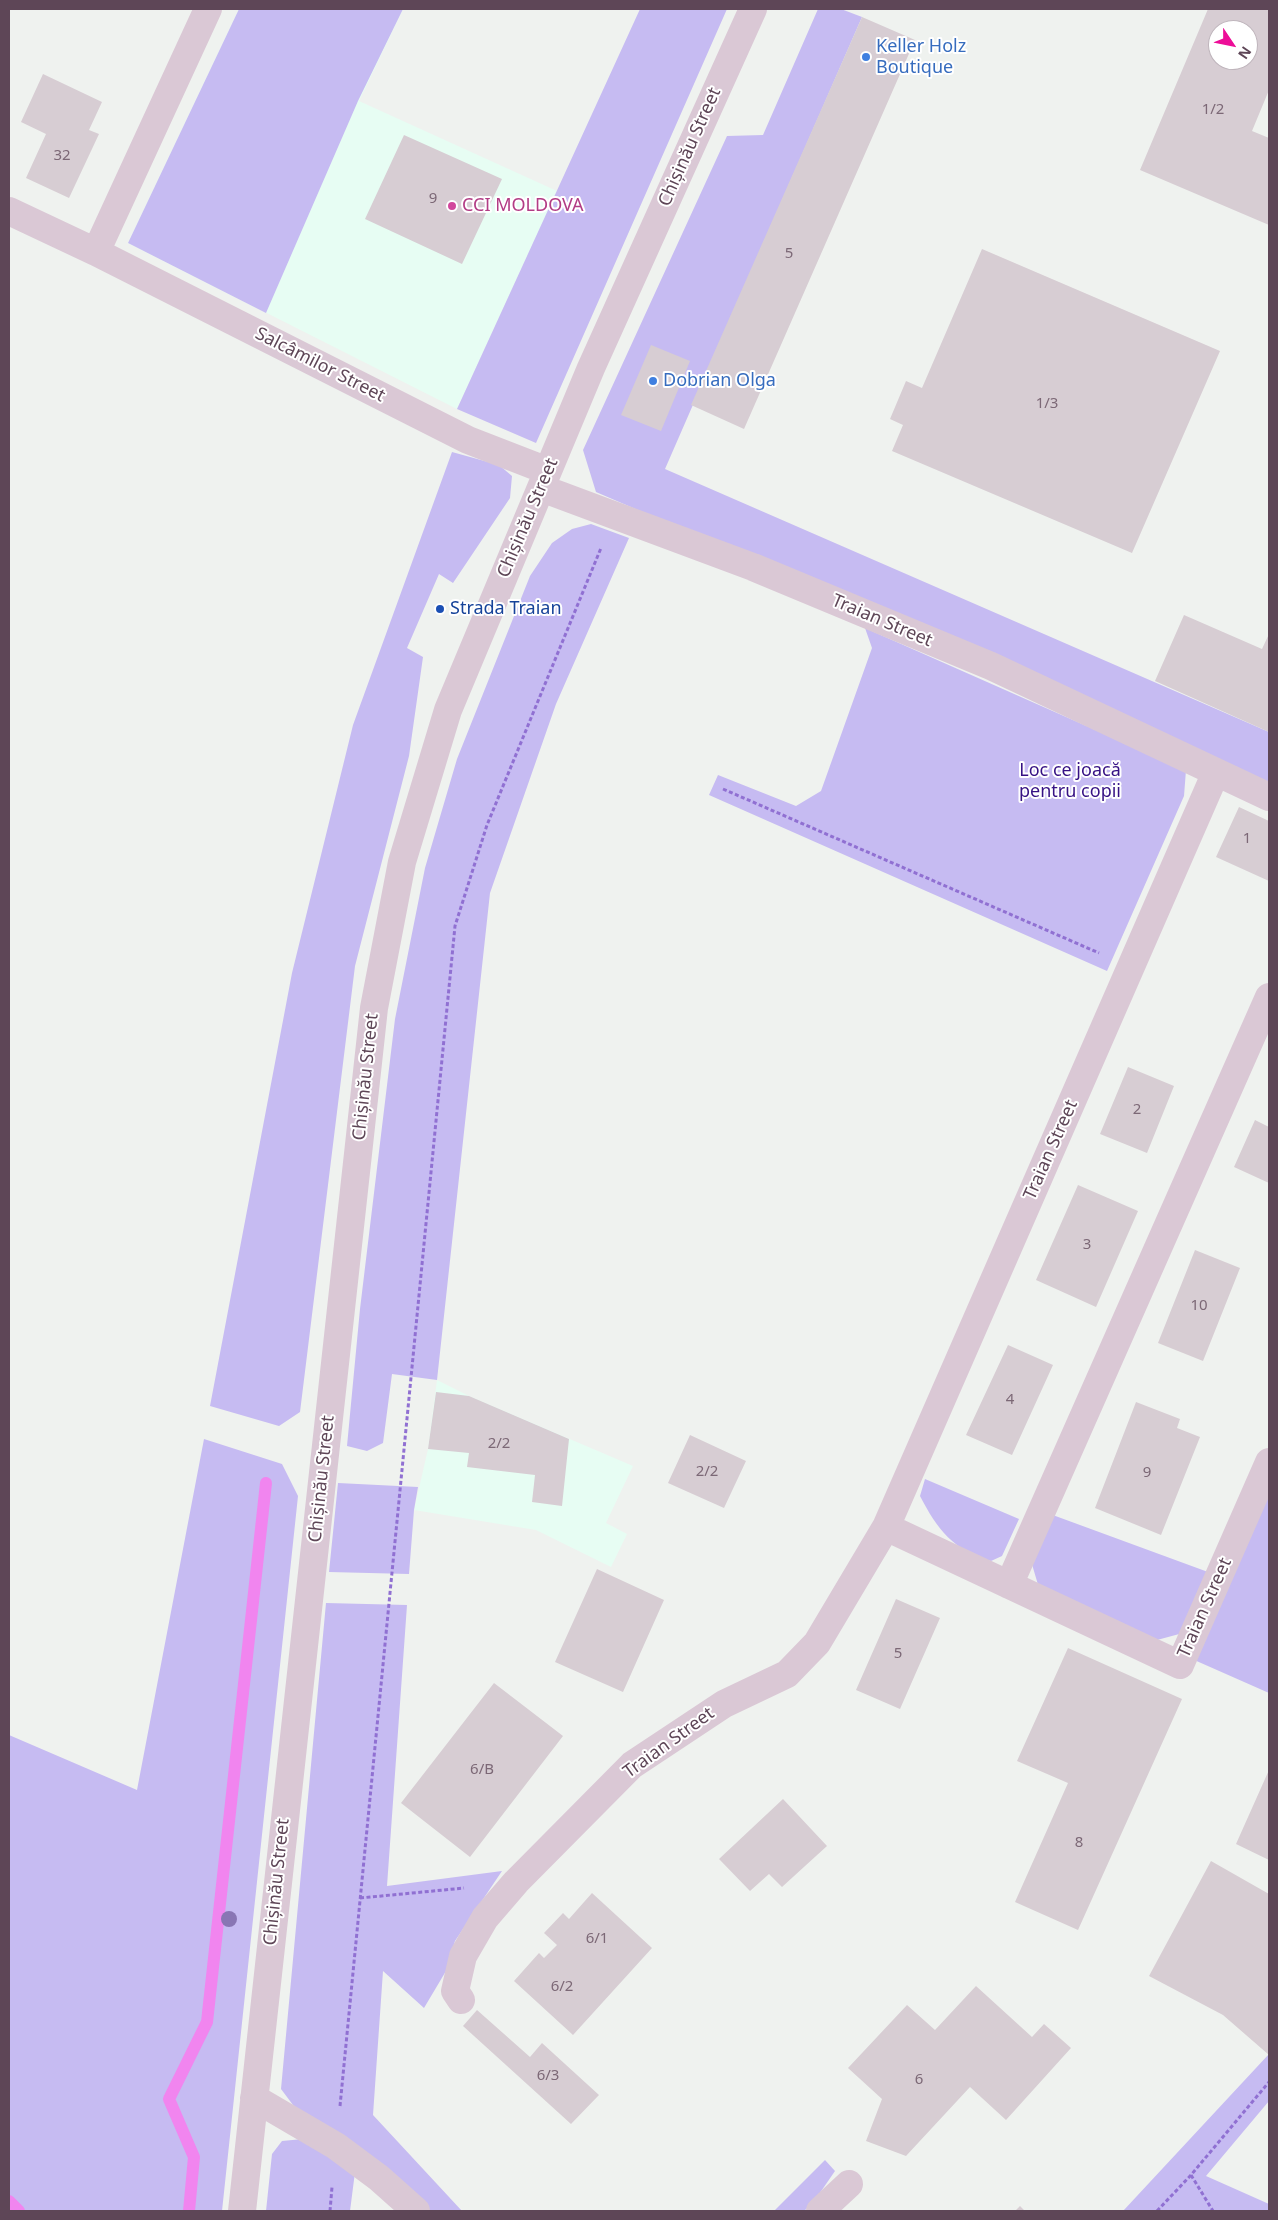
<!DOCTYPE html>
<meta charset="utf-8">
<style>
body{margin:0}
#map{position:relative;width:1278px;height:2220px;overflow:hidden;background:#eff2ef;font-family:"Noto Sans",sans-serif}
canvas{display:block}
.frame{position:absolute;inset:0;border:10px solid #5e4657;pointer-events:none}
.north{position:absolute;left:1208px;top:20px;width:50px;height:50px;box-sizing:border-box;background:#fff;border:1px solid #bfb5bc;border-radius:50%;rotate:124deg;font-size:14px;font-weight:700;line-height:20px;text-align:center;color:#5e4657}
.north::after{content:'';display:block;margin:auto;width:18px;height:22px;background:#ed0e98;clip-path:polygon(50% 0,100% 100%,50% 72%,0 100%)}
</style>
<div id="map">
<canvas width="1278" height="2220"></canvas>
<div class="frame"></div>
<div class="north">N</div>
</div>
<script>
const ctx = document.querySelector('canvas').getContext('2d');
ctx.lineJoin = 'round';
function fillPath(path, color) {
  ctx.fillStyle = color;
  ctx.fill(path, 'evenodd');
}
function strokePath(path, color, width, dash) {
  ctx.strokeStyle = color;
  ctx.lineWidth = width;
  ctx.lineCap = dash ? 'butt' : 'round';
  ctx.setLineDash(dash || []);
  ctx.stroke(path);
}
function write(font, color, halo, rows, align = 'center') {
  ctx.font = font + ' "Noto Sans",sans-serif';
  ctx.lineWidth = 4;
  ctx.setLineDash([]);
  ctx.textBaseline = 'middle';
  ctx.strokeStyle = halo;
  ctx.fillStyle = color;
  for (const [text, x, y, turn = 0] of rows) {
    ctx.save();
    ctx.translate(x, y);
    ctx.rotate((+turn || 0) * Math.PI / 180);
    ctx.textAlign = isNaN(turn) ? turn : align;
    if (halo) ctx.strokeText(text, 0, 0);
    ctx.fillText(text, 0, 0);
    ctx.restore();
  }
}
fillPath(new Path2D(`
 M239 9H403L359 101 557 191 457 409 128 243Z
 M437 1380 469 1396 633 1466 606 1523 627 1534 611 1567 536 1530 414 1510 428 1449Z`), '#e7fdf3');
fillPath(new Path2D(`
 M239 9H403L358 101 266 313 128 243Z
 M640 9H727L536 443 457 409Z
 M818 9H841L862 17 665 469 1269 732V783L596 492 583 450 727 136 763 135Z
 M452 452 499 465 512 476 510 498 453 583 439 574 407 648 423 657 409 756 355 966 300 1412 279 1426 210 1406 292 973 353 725Z
 M591 524 629 538 556 704 490 893 437 1380 392 1374 383 1443 367 1451 347 1446 360 1309 395 1019 425 868 457 759 530 576 552 543 572 529Z
 M865 628 1186 770 1184 796 1107 971 709 795 718 775 796 806 821 791 872 648Z
 M204 1439 282 1464 298 1496 222 2211H9V1735L137 1790Z
 M925 1479 1019 1519 1002 1556 991 1561C954 1551 937 1529 920 1496Z
 M338 1483 418 1487 414 1510 409 1574 329 1572Z
 M1269 1484V1693L1192 1659Z
 M1050 1514 1208 1572 1183 1633 1157 1640 1039 1588 1031 1561Z
 M326 1603 407 1605 387 1886 502 1871 455 1941 446 1971 424 2008 383 1971 373 2115 462 2211H429L293 2105 281 2089Z
 M1269 2054V2101L1206 2176 1269 2204V2211H1123Z
 M303 2139 355 2172 350 2211H266L272 2154 282 2141Z
 M825 2160 835 2171 813 2203 804 2211H774Z`), '#c6bbf2');
strokePath(new Path2D(`
 M9 2201 19 2211
 M189 2211 194 2157 169 2099 207 2022 266 1483`), '#f185ef', 12);
fillPath(new Path2D(`
 M1208 9H1269V90L1252 131 1269 138V225L1140 170ZM1218 30H1248V60H1218Z
 M862 17 915 40 744 429 691 405Z
 M43 74 102 102 89 130 99 134 69 198 26 178 46 134 21 122Z
 M404 135 502 179 462 264 365 219Z
 M982 249 1220 351 1132 553 892 451 903 425 890 419 906 381 922 388Z
 M651 345 690 361 661 431 621 415Z
 M1184 615 1262 649 1269 634V732L1155 681Z
 M1239 807 1269 821V881L1216 857Z
 M1128 1067 1174 1086 1147 1153 1100 1134Z
 M1255 1120 1269 1127V1183L1234 1167Z
 M1078 1185 1138 1211 1096 1307 1036 1280Z
 M1195 1250 1240 1268 1203 1361 1158 1343Z
 M1008 1345 1053 1365 1012 1455 966 1435Z
 M436 1392 469 1396 569 1439 562 1506 532 1502 535 1475 467 1467 469 1453 428 1449Z
 M1136 1402 1180 1419 1177 1428 1200 1437 1161 1535 1095 1508Z
 M690 1435 746 1461 724 1508 668 1483Z
 M597 1569 664 1600 623 1692 555 1662Z
 M896 1599 940 1618 900 1709 856 1690Z
 M1068 1648 1182 1699 1078 1930 1015 1902 1068 1783 1017 1761Z
 M494 1683 563 1736 470 1857 401 1803Z
 M1269 1770V1860L1236 1844Z
 M783 1799 827 1846 782 1887 769 1874 750 1891 719 1859Z
 M1211 1861 1269 1894V2055L1223 2015 1149 1976Z
 M592 1893 652 1948 573 2035 514 1981 539 1953 544 1958 557 1945 544 1933 563 1913 569 1919Z
 M976 1986 1032 2037 1044 2024 1071 2048 1006 2120 970 2087 906 2156 866 2141 882 2099 848 2068 907 2005 935 2030Z
 M477 2010 530 2057 542 2043 599 2095 571 2124 463 2026Z
 M1020 2206 1025 2211H1015Z`), '#d7cdd3');
strokePath(new Path2D(`
 M723 789 1099 953
 M360 1898 464 1888
 M340 2106 455 926 487 825 601 548
 M1191 2175 1213 2211
 M330 2211 332 2187
 M1157 2211 1191 2175 1269 2082`), '#9070d2', 3, [4, 2.5]);
strokePath(new Path2D(`
 M9 211 96 252 468 440 548 471
 M96 252 208 9
 M541 488 753 567 991 666 1269 797
 M886 1527 1180 1665 1269 1462
 M1009 1585 1269 997
 M461 2000 455 1991 463 1956 485 1918 516 1882 632 1765 724 1704 787 1674 817 1643 886 1527 1216 772
 M254 2098 336 2146 379 2178 416 2211
 M242 2211 374 1008 402 862 448 710 591 368 753 9
 M820 2211 849 2184`), '#dac8d5', 28);
ctx.fillStyle = '#8976b4';
for (const [x, y] of [
 [229,1919]
]) {
  ctx.beginPath();
  ctx.arc(x, y, 8, 0, 2 * Math.PI);
  ctx.fill();
}
for (const [x, y, r, color] of [
 [866,57,5,"#3f7fe0"],
 [452,206,5,"#d1479c"],
 [653,381,5,"#3f7fe0"],
 [440,609,5,"#1a4fb4"]
]) {
  const dot = new Path2D();
  dot.arc(x, y, r, 0, 2 * Math.PI);
  ctx.fillStyle = color;
  ctx.fill(dot);
  strokePath(dot, '#fff', 2);
}
write('15px', '#7c6876', null, [
 ["1/2",1213,110],
 ["32",62,156],
 ["9",433,199],
 ["5",789,254],
 ["1/3",1047,404],
 ["1",1247,839],
 ["2",1137,1110],
 ["3",1087,1245],
 ["10",1199,1306],
 ["4",1010,1400],
 ["2/2",499,1444],
 ["2/2",707,1472],
 ["9",1147,1473],
 ["5",898,1654],
 ["6/B",482,1770],
 ["8",1079,1843],
 ["6/1",597,1939],
 ["6/2",562,1987],
 ["6/3",548,2076],
 ["6",919,2080]
]);
write('18px', '#366cbe', '#fff', [
 ["Keller Holz",876,47],
 ["Boutique",876,68],
 ["Dobrian Olga",663,381]
], 'left');
write('18px', '#5e4657', '#fff', [
 ["Chișinău Street",690,147,-66],
 ["Salcâmilor Street",320,365,27],
 ["Chișinău Street",528,518,-67],
 ["Traian Street",882,621,23],
 ["Chișinău Street",366,1077,-84],
 ["Traian Street",1051,1150,-66],
 ["Chișinău Street",322,1479,-84],
 ["Traian Street",1205,1608,-66],
 ["Traian Street",669,1743,-36],
 ["Chișinău Street",277,1882,-84]
]);
write('18px', '#b23c85', '#fff', [
 ["CCI MOLDOVA",462,206]
], 'left');
write('18px', '#164399', '#fff', [
 ["Strada Traian",450,609]
], 'left');
write('18px', '#361184', '#fff', [
 ["Loc ce joacă",1070,771],
 ["pentru copii",1070,792]
]);
</script>
